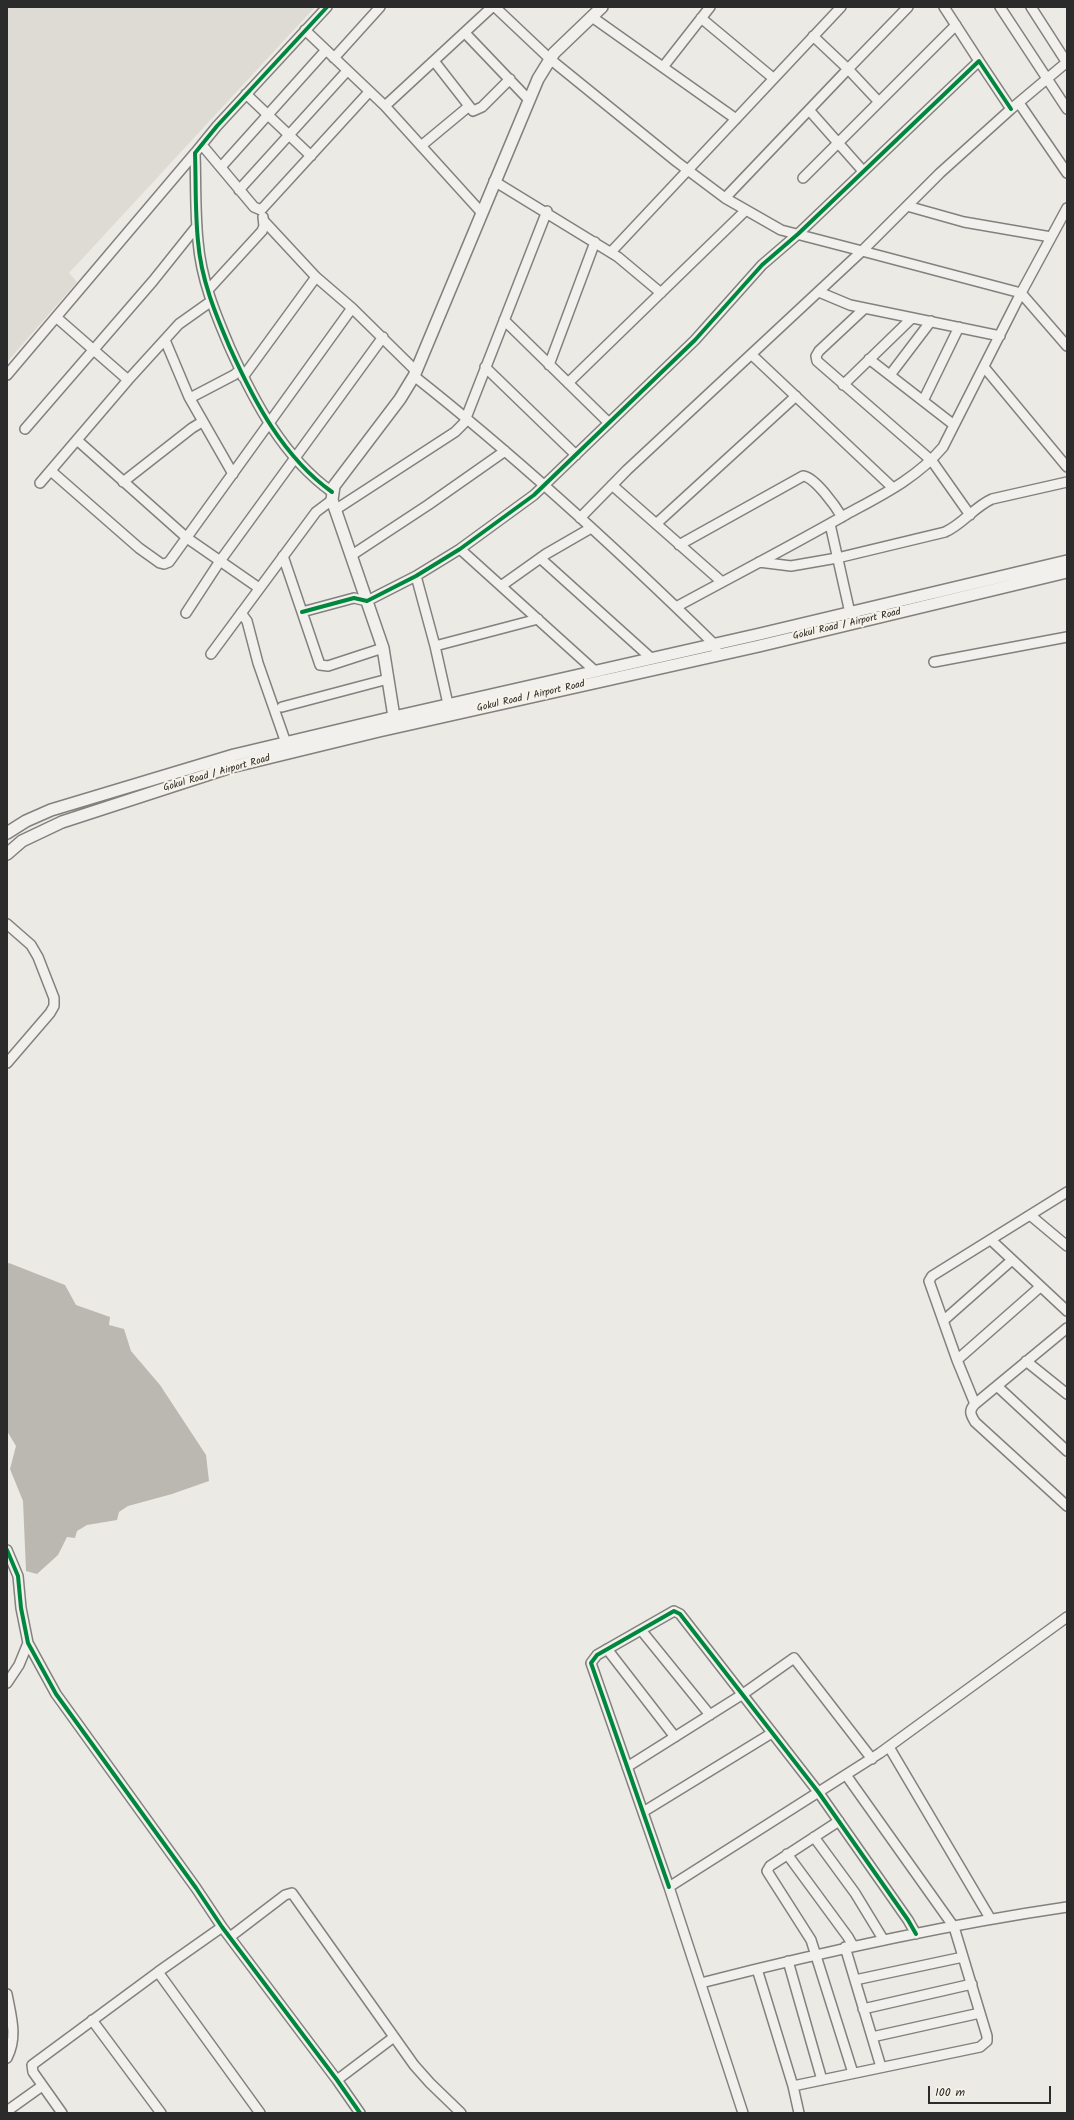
<!DOCTYPE html>
<style>
body{margin:0}
#map{position:relative;width:1074px;height:2120px;overflow:hidden;background:#eceae4;font-family:Kalam,sans-serif}
canvas{display:block}
.frame{position:absolute;inset:0;border:8px solid #2b2b2b;pointer-events:none}
.scale{position:absolute;left:928px;top:2086px;width:123px;height:18px;box-sizing:border-box;border:2px solid #2b2b2b;border-top:0;padding-left:5px;font-size:12px;line-height:14px;white-space:nowrap;color:#2b2b2b;-webkit-text-stroke:3px #f7f3e8;paint-order:stroke}
</style>
<div id="map">
<canvas width="1074" height="2120"></canvas>
<div class="frame"></div>
<div class="scale">100 m</div>
</div>
<script>
const ctx = document.querySelector('canvas').getContext('2d');
ctx.lineJoin = 'round';
function fillPath(path, color) {
  ctx.fillStyle = color;
  ctx.fill(path, 'evenodd');
}
function strokePath(path, color, width, dash) {
  ctx.strokeStyle = color;
  ctx.lineWidth = width;
  ctx.lineCap = dash ? 'butt' : 'round';
  ctx.setLineDash(dash || []);
  ctx.stroke(path);
}
function write(font, color, halo, rows, align = 'center') {
  ctx.font = font + ' Kalam,sans-serif';
  ctx.lineWidth = 4;
  ctx.setLineDash([]);
  ctx.textBaseline = 'middle';
  ctx.strokeStyle = halo;
  ctx.fillStyle = color;
  for (const [text, x, y, turn = 0] of rows) {
    ctx.save();
    ctx.translate(x, y);
    ctx.rotate((+turn || 0) * Math.PI / 180);
    ctx.textAlign = isNaN(turn) ? turn : align;
    if (halo) ctx.strokeText(text, 0, 0);
    ctx.fillText(text, 0, 0);
    ctx.restore();
  }
}
fillPath(new Path2D(`
 M7 7H315L69 273 77 282 7 362Z`), '#dddbd3');
fillPath(new Path2D(`
 M9 1263 65 1285 76 1305 110 1317 109 1325 124 1329 131 1351 160 1385 206 1455 209 1481 172 1494 128 1506 119 1512 117 1520 87 1525 77 1531 75 1538 67 1537 58 1555 37 1574 26 1571 23 1501 10 1469 16 1446 7 1431V1264Z`), '#bab8b0');
const minor = new Path2D(`
 M327 7 217 126 195 153C196 182 195 212 198 241 201 279 215 313 230 348 254 401 283 457 332 492
 M495 7 550 59 677 162 725 198 781 230 862 251 940 173 1011 109 1067 62
 M944 7 979 61
 M1000 7 1067 109
 M1031 7 1067 63
 M592 17 736 119
 M701 18 773 78
 M305 30 385 106 481 212
 M465 33 529 100
 M813 36 848 69 908 7
 M334 58 380 7
 M434 61 473 111 482 107 510 79
 M663 67 710 7
 M246 94 311 156
 M1019 103 1067 173
 M385 106 492 7
 M809 110 863 171
 M202 145 254 207 261 210 369 92
 M421 146 468 107
 M221 167 326 50
 M803 178 956 25
 M494 181 618 257 661 293
 M239 190 347 71
 M725 198 848 69 879 102
 M907 206 964 222 1051 237
 M264 221 316 277 352 308 416 371
 M611 252 841 7
 M208 290 262 231 264 226 263 217
 M819 292 850 305 1000 336
 M865 308 819 351 816 356 817 361 932 461 970 515
 M56 317 128 380 179 324 210 302
 M504 320 609 423
 M165 340 189 397 233 474
 M752 355 893 488
 M869 359 954 425
 M549 365 595 242
 M485 367 576 455
 M984 367 1067 467
 M7 375 195 153
 M890 375 931 321
 M414 376C519 459 618 550 714 644L716 649
 M243 377 316 277
 M568 383 745 211
 M843 385 912 318
 M190 398 234 375 240 370
 M923 401 959 327
 M25 429 153 281 197 226
 M77 440 187 538 259 588
 M51 471 139 548 160 563 164 564 169 562 352 308
 M123 482 192 428 202 422
 M40 483 128 380
 M612 485 722 582
 M335 510 455 432 464 423 547 211
 M580 518 627 470 862 251 1021 293 1067 208
 M656 524 796 396
 M830 524 850 613
 M679 545 803 476C815 477 836 507 842 517
 M460 549 595 671
 M352 555 428 505 505 451
 M283 556 320 665 328 666 383 648
 M540 558 651 658
 M759 562 791 566 837 558 945 532C963 524 974 507 992 499L1067 482
 M416 576 435 646 448 704
 M501 586 546 554 591 528
 M676 607C733 576 791 546 847 514 882 495 917 478 943 447L1021 293 1067 346
 M302 612 354 598 367 601 416 576 460 549 534 495 695 340 762 265 798 234 979 61 1011 109
 M186 613 220 561 383 337
 M241 613 247 621 258 663 286 743
 M435 646 538 619
 M211 654 316 512 332 500
 M934 662 1067 637
 M282 707 388 679
 M7 924 31 945 38 957 54 998V1006L50 1013 7 1063
 M1030 1215 1067 1246
 M991 1240 1067 1311
 M943 1321 1012 1260
 M1067 1328 975 1404C968 1411 971 1415 975 1422L1067 1506
 M957 1360 1040 1287
 M1026 1361 1067 1394
 M997 1386 1067 1451
 M975 1404 957 1360 929 1281 932 1276 1067 1192
 M7 1550 18 1576 21 1608 28 1643 56 1694 196 1888 222 1927 337 2080 360 2113
 M641 1630 710 1715
 M607 1649 675 1737
 M7 1683 19 1665 28 1643
 M889 1747 990 1918
 M627 1767 743 1694 794 1658 872 1759
 M643 1812 772 1733
 M839 1821 770 1866 767 1871 811 1940 853 2073
 M814 1837 855 1893 883 1939
 M787 1854 848 1937 853 1946
 M669 1887 591 1663 597 1655 674 1611 680 1614 819 1793 908 1920 916 1934
 M230 1937 285 1895 292 1893 414 2065 430 2083 461 2113
 M845 1947 881 2067
 M788 1961 822 2080
 M757 1969 793 2086 799 2113
 M158 1972 260 2113
 M855 1980 963 1957
 M701 1983C822 1952 944 1925 1067 1907
 M7 1994C11 2016 18 2037 7 2058
 M863 2009 972 1984
 M92 2020 161 2113
 M872 2037 980 2013
 M337 2080 394 2037
 M793 2086 980 2047 987 2041V2036L954 1927 846 1775
 M7 2111 42 2086
 M62 2113 33 2072 32 2065 158 1972 222 1927
 M743 2113 669 1887 880 1753 1067 1617`);
const major = new Path2D(`
 M394 717 383 648 332 500 334 486 400 399 414 376 538 79 554 53 602 7
 M7 833 26 821 51 810 234 755 394 717 760 634 1067 561
 M7 854 22 841 62 822 231 767 379 731 759 646 1067 572`);
strokePath(minor, '#82817e', 12);
strokePath(major, '#82817e', 14);
strokePath(minor, '#f1f0ec', 9);
strokePath(major, '#f1f0ec', 11);
strokePath(new Path2D(`
 M327 7 217 126 195 153C196 182 195 212 198 241 201 279 215 313 230 348 254 401 283 457 332 492
 M302 612 354 598 367 601 416 576 460 549 534 495 695 340 762 265 798 234 979 61 1011 109
 M7 1550 18 1576 21 1608 28 1643 56 1694 196 1888 222 1927 337 2080 360 2113
 M669 1887 591 1663 597 1655 674 1611 680 1614 819 1793 908 1920 916 1934`), '#00873e', 4);
write('10px', '#2b2b2b', '#f7f3e8', [
 ["Gokul Road / Airport Road",847,625,-13],
 ["Gokul Road / Airport Road",531,697,-13],
 ["Gokul Road / Airport Road",217,774,-16]
]);
</script>
